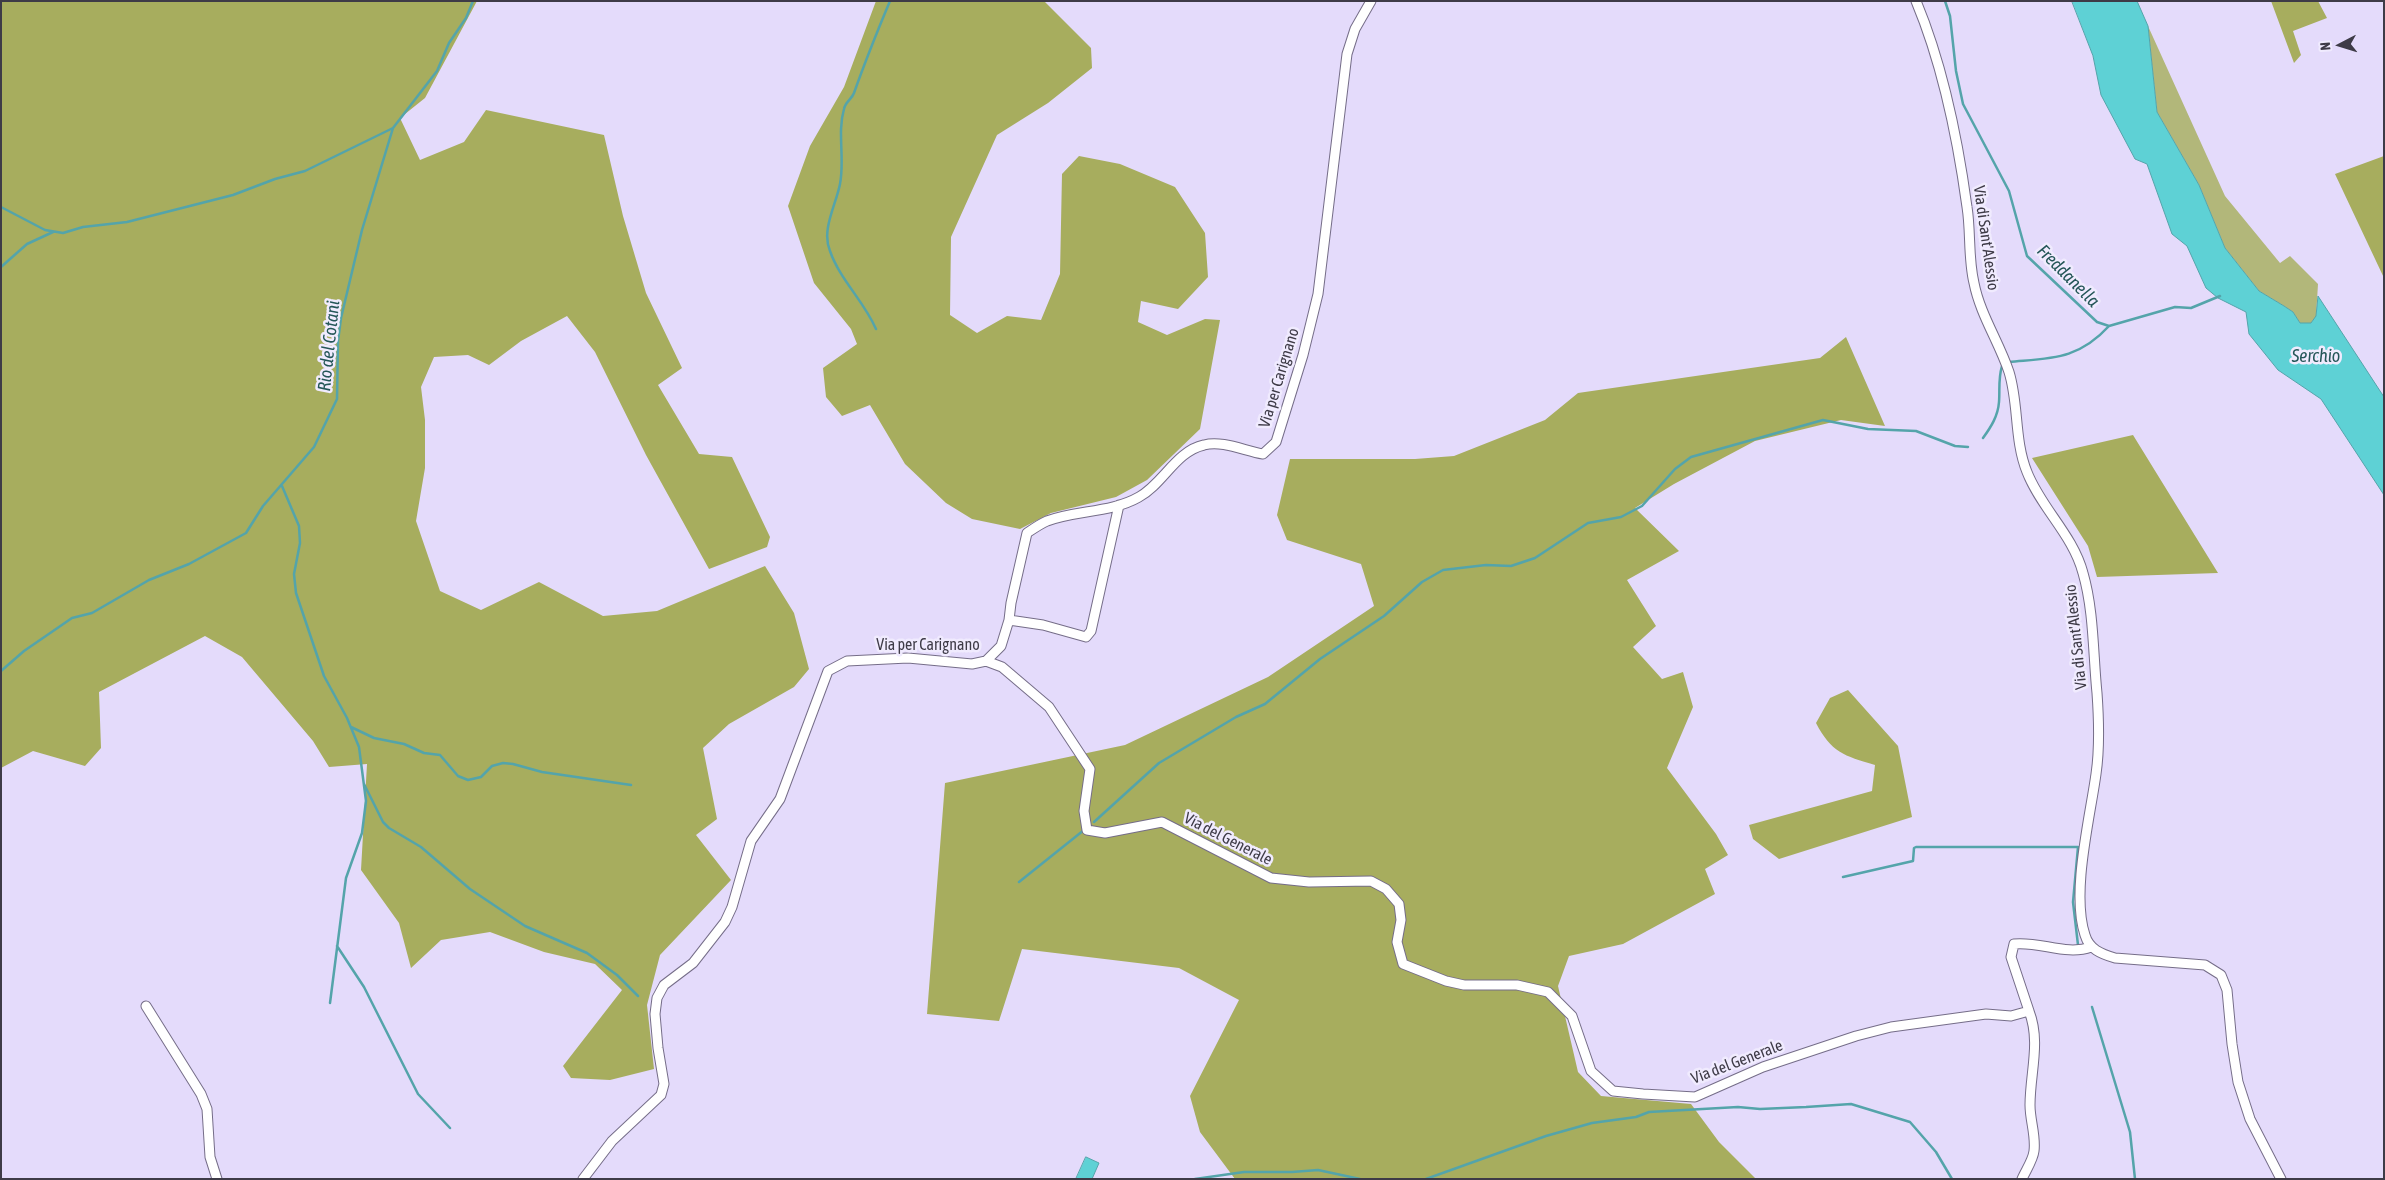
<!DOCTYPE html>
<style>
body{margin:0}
#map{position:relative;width:2385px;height:1180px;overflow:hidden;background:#e4dbfb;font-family:"Asap Condensed",sans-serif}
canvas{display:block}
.frame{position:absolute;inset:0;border:2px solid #3e3b47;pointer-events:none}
.north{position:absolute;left:2315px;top:20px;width:50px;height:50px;-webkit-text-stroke:4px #f0ebfe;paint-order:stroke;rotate:265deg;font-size:14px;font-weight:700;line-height:20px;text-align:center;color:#3e3b47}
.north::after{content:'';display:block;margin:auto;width:18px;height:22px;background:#3e3b47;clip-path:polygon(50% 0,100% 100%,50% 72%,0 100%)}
</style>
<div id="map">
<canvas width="2385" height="1180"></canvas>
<div class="frame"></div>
<div class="north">N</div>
</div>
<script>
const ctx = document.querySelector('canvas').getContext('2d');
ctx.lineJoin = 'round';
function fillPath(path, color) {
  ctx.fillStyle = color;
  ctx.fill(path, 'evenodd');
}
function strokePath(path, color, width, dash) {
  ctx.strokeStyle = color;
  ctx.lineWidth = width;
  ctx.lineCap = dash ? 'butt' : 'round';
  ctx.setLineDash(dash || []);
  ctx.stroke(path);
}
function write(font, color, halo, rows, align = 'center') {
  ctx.font = font + ' "Asap Condensed",sans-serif';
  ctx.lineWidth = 5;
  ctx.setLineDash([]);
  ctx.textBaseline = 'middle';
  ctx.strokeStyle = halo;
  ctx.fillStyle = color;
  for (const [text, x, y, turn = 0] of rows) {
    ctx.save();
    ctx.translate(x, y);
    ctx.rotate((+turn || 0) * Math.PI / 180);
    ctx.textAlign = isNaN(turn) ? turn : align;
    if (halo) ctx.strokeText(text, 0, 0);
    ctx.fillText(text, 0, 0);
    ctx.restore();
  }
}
fillPath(new Path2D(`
 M2148 26 2225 196 2280 263 2290 256 2318 284 2316 317 2311 323H2300L2293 312 2284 306 2259 291 2225 248 2199 185 2157 112Z`), '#b2b77a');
fillPath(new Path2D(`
 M1 1H477L425 98 400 118 420 160 464 142 486 110 604 135 623 216 646 293 682 368 658 385 699 454 732 457 770 537 767 547 709 569 646 455 595 352 567 316 521 341 489 365 468 355 434 357 421 387 425 420V468L416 521 440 591 481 610 539 582 603 616 657 611 765 566 794 613 809 669 794 687 729 724 703 748 717 819 696 835 731 880 660 955 647 1005 654 1069 610 1080 571 1078 563 1066 622 990 595 964 544 952 490 932 441 940 411 968 399 923 361 870 367 764 329 767 313 741 242 657 205 636 99 692 101 748 85 766 33 751 1 768Z
 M876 1H1044L1091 48 1092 68 1048 103 997 135 951 237 950 315 977 333 1007 316 1041 320 1060 274 1062 174 1079 156 1120 164 1175 187 1205 233 1208 277 1178 309 1141 301 1138 322 1167 335 1205 319 1220 320 1200 429 1147 480 1116 497 1051 513 1020 529 972 519 946 503 905 464 870 405 842 416 826 397 823 368 857 344 851 329 814 283 788 206 810 146 844 87Z
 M2271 1H2318L2327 18 2293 31 2301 55 2294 63Z
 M2384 156V278L2335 174Z
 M1846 337 1885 426 1841 420 1755 441 1674 484 1635 508 1679 551 1627 580 1656 626 1633 647 1662 679 1683 672 1693 707 1667 768 1716 834 1728 855 1705 869 1715 894 1623 944 1569 956 1558 986 1578 1072 1601 1096 1691 1104 1719 1142 1756 1179H1235L1200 1132 1190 1096 1239 1000 1179 968 1022 949 999 1021 927 1014 945 783 1125 745 1268 677 1374 606 1361 564 1287 540 1277 515 1290 459H1415L1454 456 1545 420 1578 393 1820 358Z
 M2133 435 2218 573 2097 577 2088 546 2032 458Z
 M1848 690 1898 746 1912 817 1779 859 1753 839 1749 825 1872 791 1875 765C1844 756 1831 752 1816 723L1830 698Z`), '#a7ad5e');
const water = new Path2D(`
 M2072 1H2137L2148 26 2157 112 2199 185 2225 248 2259 291 2284 306 2293 312 2300 323H2311L2316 316 2318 296 2384 397V495L2321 399 2278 370 2249 334 2246 312 2218 298 2206 288 2187 246 2172 234 2147 164 2135 159 2101 95 2093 56Z
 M1086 1157 1099 1163 1092 1179H1076Z`);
fillPath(water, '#5ed1d5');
strokePath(water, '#54a4aa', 1);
strokePath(new Path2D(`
 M1945 1 1950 16 1956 71 1963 104 2009 191 2027 256 2097 322 2109 326 2175 307 2191 308 2220 296
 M1 207 45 230 63 233 83 227 127 222 233 195 275 179 305 171 393 128
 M1 267 27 244 53 232
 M876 329C864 301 840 280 830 251 821 230 836 205 840 184 845 159 837 133 844 109 845 102 852 99 854 93 865 62 877 32 890 1
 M2009 362C2051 358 2078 360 2109 326
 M1983 438C1991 427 1998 416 1999 402 2000 390 1998 379 2002 366
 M282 486 299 526 300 543 294 574 296 593 324 676 347 718 359 747 366 801 362 833 346 878 330 1003
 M1 671 24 651 72 618 92 613 149 580 189 564 246 533 263 506 314 447 337 399 338 341 341 318 362 230 393 128 437 71 449 43 466 18 473 1
 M351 727 374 738 404 744 424 753 440 755 458 776 468 780 481 777 492 766 503 763 513 764 542 772 631 785
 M364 784 383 822 389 828 421 847 470 889 525 926 587 953 617 975 638 996
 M1094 822 1159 763 1236 717 1265 704 1320 659 1384 616 1422 582 1443 570 1486 565 1511 566 1535 558 1588 523 1621 517 1642 506 1675 469 1691 457 1823 420 1868 429 1916 431 1955 446 1968 447
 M1843 877 1913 861 1914 848 1916 847H2078L2073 902 2078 945
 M1019 882 1084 830
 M337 946 364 987 418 1094 450 1128
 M2092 1007 2130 1132 2135 1179
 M1195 1179 1244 1172H1292L1318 1170 1360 1179
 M1426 1179 1546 1136 1592 1123 1636 1117 1649 1112 1738 1107 1760 1109 1806 1107 1851 1104 1910 1122 1936 1152 1952 1179`), '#54a4aa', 2.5);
const minor = new Path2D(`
 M1916 1C1942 63 1958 141 1967 207 1971 232 1968 258 1974 283 1980 314 1999 342 2009 372 2019 404 2014 440 2027 472 2041 508 2073 535 2083 573 2094 611 2093 654 2097 693 2099 721 2100 747 2096 774 2090 818 2071 893 2085 935 2089 949 2101 954 2115 958L2205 965 2221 975 2227 990 2232 1044 2238 1082 2250 1119 2281 1179
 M1009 620 1043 625 1086 637 1091 631 1119 505
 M986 661 1002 667 1049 707 1090 769 1084 811 1087 830 1105 833 1162 822 1271 878 1309 882 1371 881 1386 889 1399 904 1401 920 1397 942 1403 964 1446 981 1464 985H1517L1548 992 1572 1016 1591 1071 1613 1091 1643 1094 1695 1097 1763 1067 1856 1036 1891 1027 1986 1014 2011 1016 2029 1011 2011 957 2014 944C2040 941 2066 956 2091 947
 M146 1006 201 1094 207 1109 210 1157 217 1179
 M583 1179 612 1141 661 1095 664 1084 658 1048 655 1014 657 998 664 985 693 963 725 922 732 907 751 841 780 799 828 671 847 661 908 658 972 664 986 661 1001 646 1009 620 1011 603 1027 533C1033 529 1040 524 1047 521 1076 510 1111 513 1139 497 1163 484 1176 451 1204 445 1222 440 1245 451 1263 454L1276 442 1303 355 1318 294 1347 54 1355 29 1371 1
 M2022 1179C2026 1170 2033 1160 2034 1151 2036 1135 2030 1121 2030 1105 2030 1073 2041 1042 2029 1011`);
strokePath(minor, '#756d88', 11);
strokePath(minor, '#fff', 9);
write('16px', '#3e3b47', '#f0ebfe', [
 ["Via di Sant'Alessio",1986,238,82],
 ["Via per Carignano",1279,378,-73],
 ["Via di Sant'Alessio",2076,637,-96],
 ["Via per Carignano",928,645],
 ["Via del Generale",1228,839,27],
 ["Via del Generale",1737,1062,-21]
]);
write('italic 18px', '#245658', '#f0ebfe', [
 ["Freddanella",2068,276,45],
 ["Rio del Cotani",329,346,-84],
 ["Serchio",2316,356]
]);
</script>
